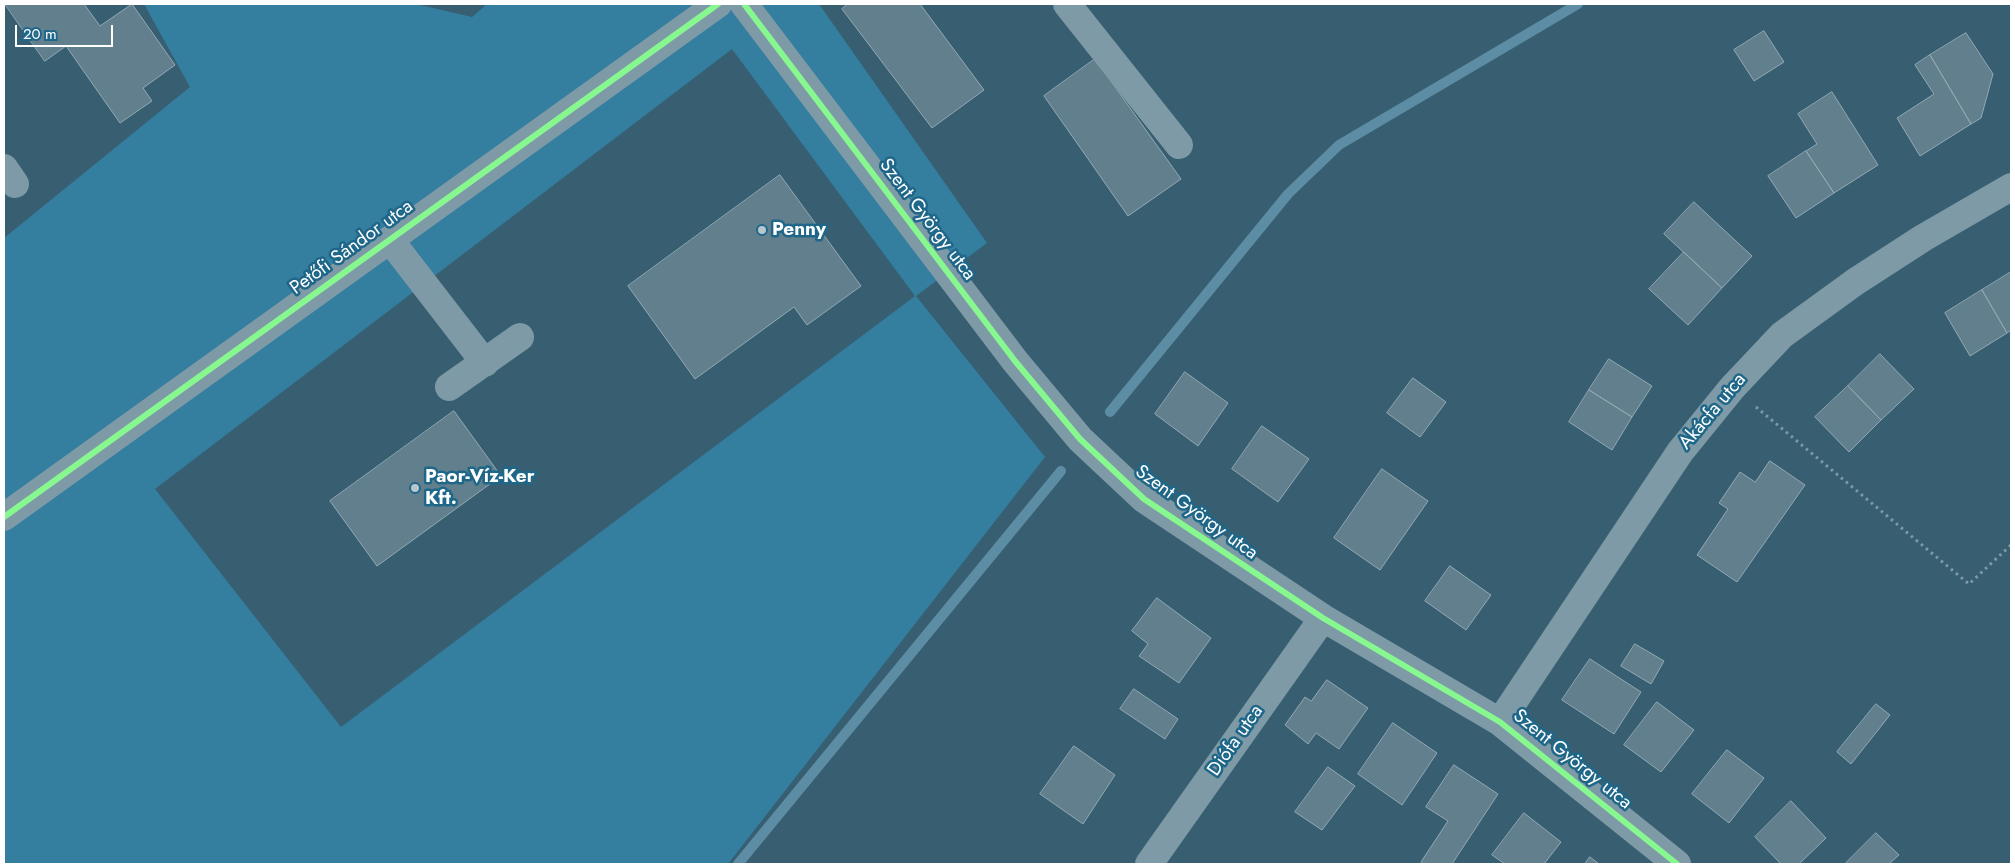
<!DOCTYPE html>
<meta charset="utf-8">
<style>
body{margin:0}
#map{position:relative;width:2015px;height:868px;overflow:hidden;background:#375f71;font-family:Jost,sans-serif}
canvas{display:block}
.frame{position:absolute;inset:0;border:5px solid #fff;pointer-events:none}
.scale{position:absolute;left:15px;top:25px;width:98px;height:22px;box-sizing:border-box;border:2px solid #fff;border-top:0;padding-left:6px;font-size:15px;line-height:18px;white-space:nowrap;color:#fff;-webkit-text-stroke:4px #1f6789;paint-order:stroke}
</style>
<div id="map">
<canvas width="2015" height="868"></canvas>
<div class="frame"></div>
<div class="scale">20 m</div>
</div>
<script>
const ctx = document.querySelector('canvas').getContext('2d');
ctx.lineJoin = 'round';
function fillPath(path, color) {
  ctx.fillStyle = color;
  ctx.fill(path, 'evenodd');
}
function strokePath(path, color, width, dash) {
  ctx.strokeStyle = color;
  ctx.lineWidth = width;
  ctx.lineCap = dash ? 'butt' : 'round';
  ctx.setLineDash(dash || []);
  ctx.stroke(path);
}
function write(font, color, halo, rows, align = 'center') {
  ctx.font = font + ' Jost,sans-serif';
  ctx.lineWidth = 5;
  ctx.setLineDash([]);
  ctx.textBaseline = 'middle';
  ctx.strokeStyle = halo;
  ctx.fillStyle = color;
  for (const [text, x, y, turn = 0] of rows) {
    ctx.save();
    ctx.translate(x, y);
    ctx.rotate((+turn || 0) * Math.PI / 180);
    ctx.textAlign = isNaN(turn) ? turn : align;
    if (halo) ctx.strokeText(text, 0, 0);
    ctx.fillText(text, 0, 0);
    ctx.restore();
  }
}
fillPath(new Path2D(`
 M144 4H416L472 17 487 4H819L987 243 916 296 1045 457 728 864H4V238L190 87ZM732 49 915 296 341 727 155 489Z`), '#347ea0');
strokePath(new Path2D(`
 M1110 412 1288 194 1339 145 1578 4
 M738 864 1061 471`), '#5d8da4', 10);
const building = new Path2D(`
 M5 4H84L100 26 132 4 175 65 143 88 152 101 120 123 66 46 45 61Z
 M848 4H920L984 90 932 128 842 9Z
 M1764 31 1784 62 1754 81 1734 50Z
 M1966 33 1993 74 1981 118 1971 124 1930 55Z
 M1930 55 1971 124 1920 156 1897 118 1934 94 1915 65Z
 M1095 59 1181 179 1128 216 1044 96Z
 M1832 92 1878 165 1834 193 1806 151 1817 144 1798 114Z
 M1806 151 1834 193 1796 218 1768 176Z
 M780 175 861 286 807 325 794 307 695 379 628 286Z
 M1694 202 1752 256 1722 288 1664 234Z
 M1684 252 1722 288 1688 325 1649 289Z
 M2011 272V330L2007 333 1982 290Z
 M1982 290 2007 333 1970 356 1945 313Z
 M1880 354 1914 389 1881 420 1848 386Z
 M1609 359 1652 386 1632 417 1589 390Z
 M1185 372 1228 403 1198 446 1155 414Z
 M1413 378 1446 402 1420 437 1387 413Z
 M1848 386 1881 420 1849 452 1815 417Z
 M1589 390 1632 417 1612 450 1569 422Z
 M454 411 501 476 377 566 330 501Z
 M1262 426 1309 459 1278 502 1232 469Z
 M1770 461 1805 485 1737 582 1697 555 1728 509 1719 503 1740 472 1755 482Z
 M1382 469 1428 501 1380 570 1334 538Z
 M1450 566 1491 595 1466 630 1425 601Z
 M1157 598 1211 638 1179 683 1139 656 1148 644 1132 631Z
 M1635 644 1664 661 1651 684 1621 666Z
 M1590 659 1641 692 1614 734 1562 700Z
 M1327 680 1368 708 1339 749 1316 733 1308 744 1285 725 1305 697 1311 701Z
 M1134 689 1178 719 1165 739 1120 709Z
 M1657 702 1694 730 1661 772 1624 745Z
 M1876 704 1890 715 1851 764 1837 752Z
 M1393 723 1437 753 1402 805 1358 774Z
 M1074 746 1115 775 1083 824 1040 794Z
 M1727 750 1764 778 1729 823 1692 794Z
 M1454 765 1498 794 1452 864H1424L1421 862 1448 821 1426 807Z
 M1328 767 1355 786 1322 830 1295 812Z
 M1791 801 1826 838 1799 864H1781L1755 837Z
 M1524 813 1561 842 1544 864H1505L1492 855Z
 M1876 833 1899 855 1889 864H1845Z
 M1590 857 1599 864H1585Z`);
fillPath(building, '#627f8d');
strokePath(building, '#92a9b4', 1);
strokePath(new Path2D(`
 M1756 407 1969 584 2011 545`), '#7e9aa6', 3, [2.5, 4]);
strokePath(new Path2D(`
 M744 4 1015 361 1080 439 1144 499 1323 618 1500 722 1677 864
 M1067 4 1179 145
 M4 168 15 184
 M390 240 485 363
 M449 387 520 337
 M4 517 718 4
 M1500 722 1680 452 1732 388 1782 335 1855 282 1923 238 2011 187
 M1149 864 1323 618`), '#7e9aa6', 28);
strokePath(new Path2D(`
 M744 4 1015 361 1080 439 1144 499 1323 618 1500 722 1677 864
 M4 517 718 4`), '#87f88f', 6);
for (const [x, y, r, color] of [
 [762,230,5,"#b9c7cd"],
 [415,488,5,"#b9c7cd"]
]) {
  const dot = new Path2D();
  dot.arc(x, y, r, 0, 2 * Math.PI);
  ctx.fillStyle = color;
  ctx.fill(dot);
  strokePath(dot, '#1f6789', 2);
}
write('19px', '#fff', '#1f6789', [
 ["Szent György utca",927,220,53],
 ["Petőfi Sándor utca",352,248,-36],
 ["Akácfa utca",1713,412,-50],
 ["Szent György utca",1196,513,36],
 ["Diófa utca",1236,741,-55],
 ["Szent György utca",1572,760,39]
]);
write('bold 19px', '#fff', '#1f6789', [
 ["Penny",772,230],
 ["Paor-Víz-Ker",425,477],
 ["Kft.",425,499]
], 'left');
</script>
